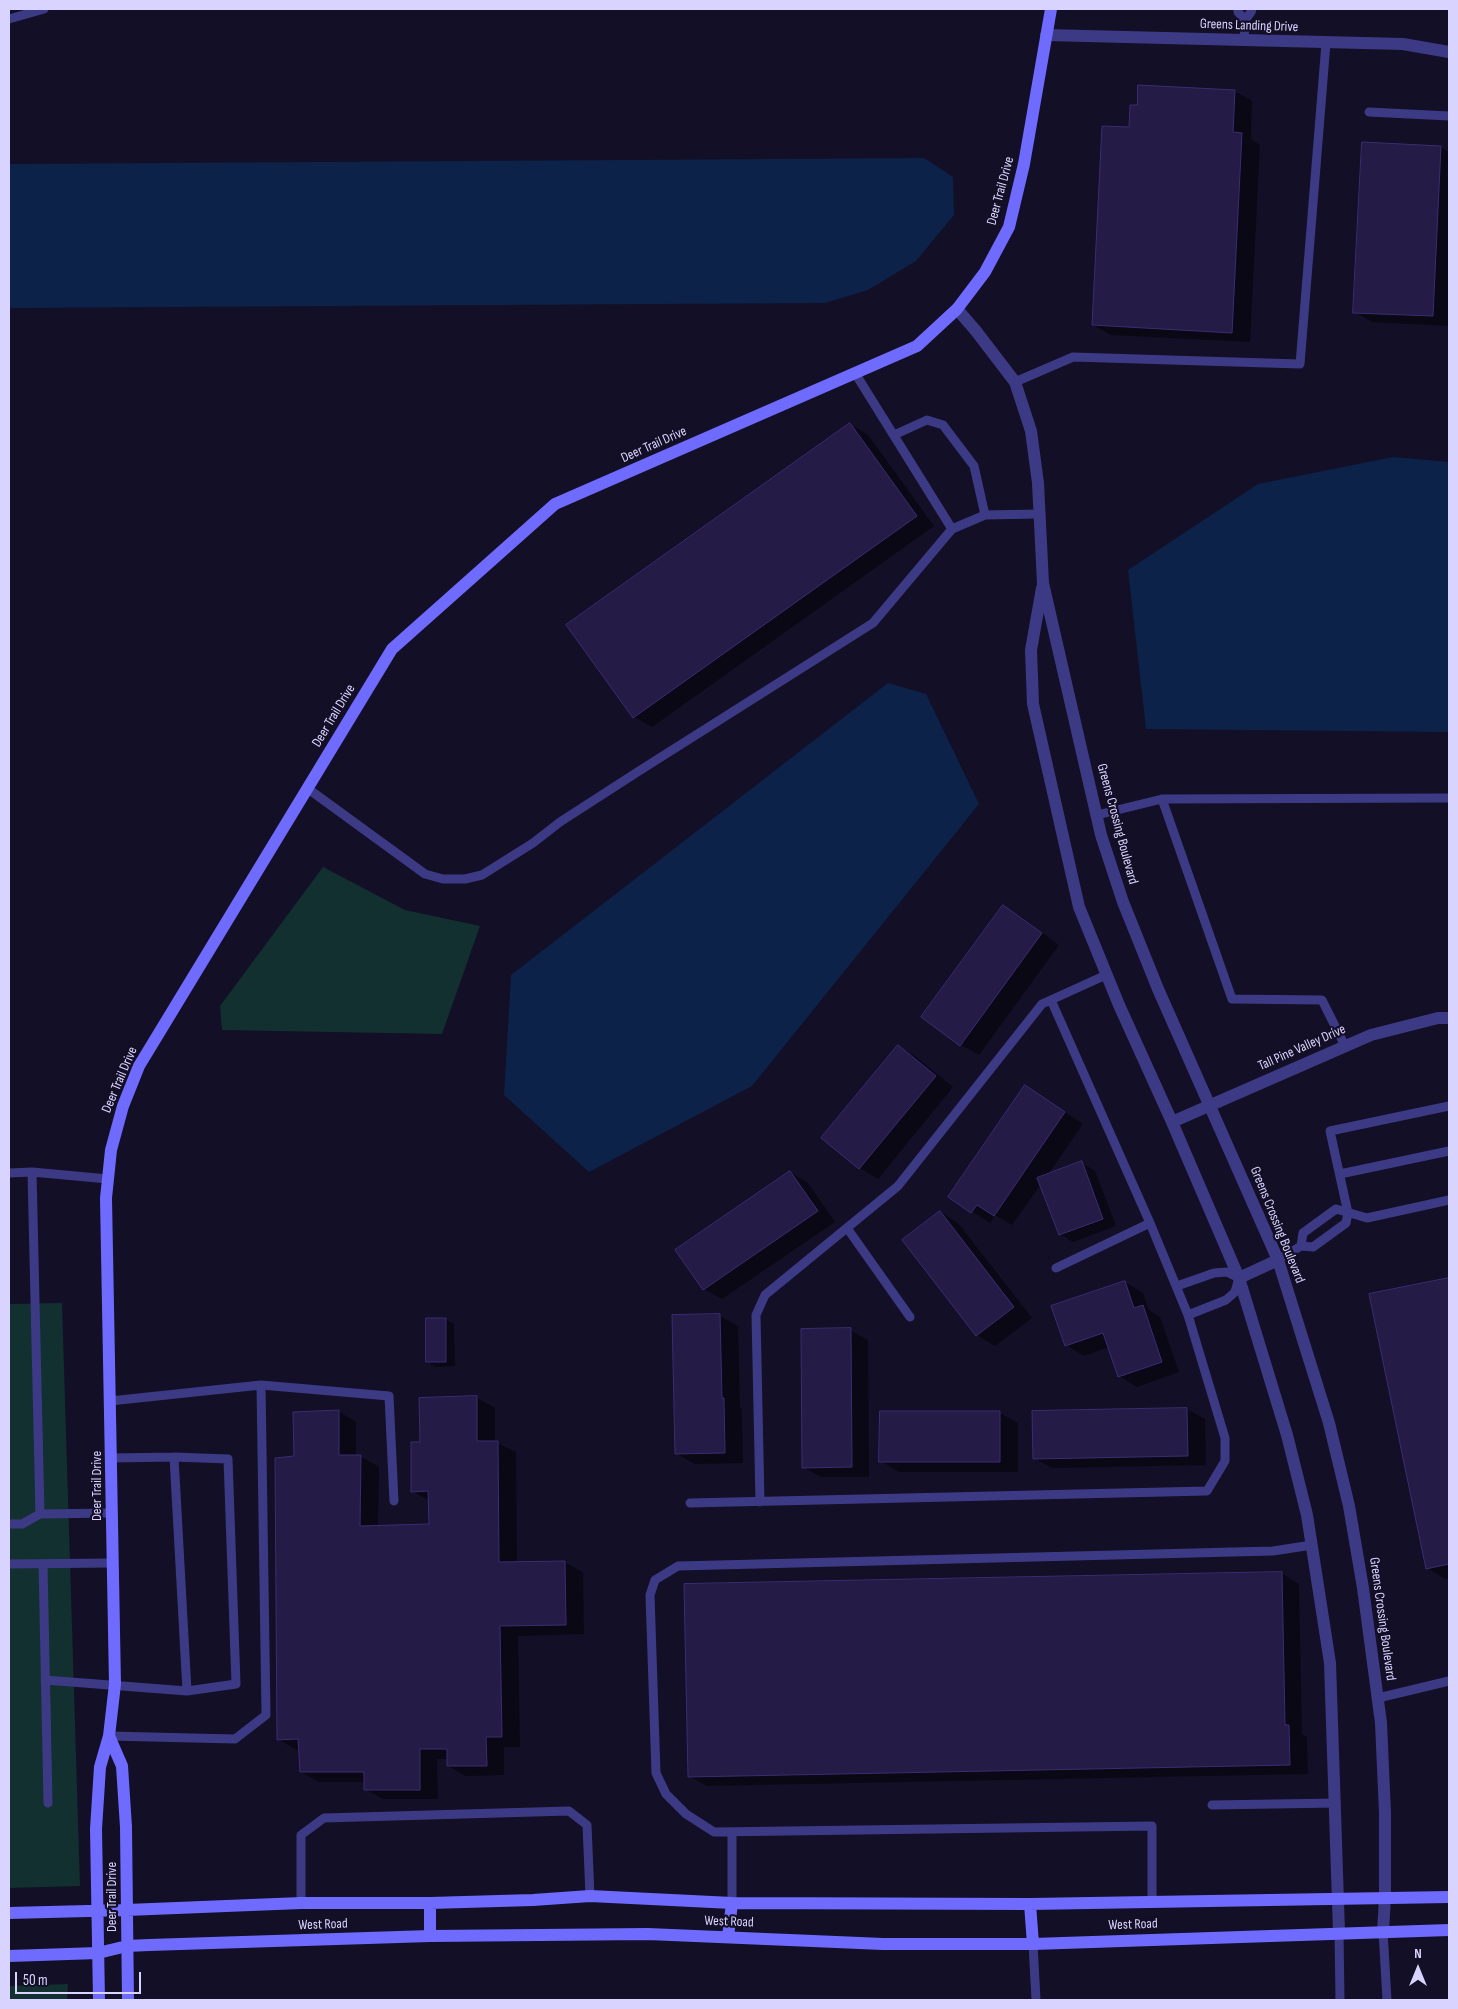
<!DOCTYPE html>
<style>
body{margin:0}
#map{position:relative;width:1458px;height:2009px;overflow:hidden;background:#130f26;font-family:"Sofia Sans Condensed",sans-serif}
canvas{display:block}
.frame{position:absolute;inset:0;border:10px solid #d9d4ff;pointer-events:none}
.north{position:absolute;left:1393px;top:1944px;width:50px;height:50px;-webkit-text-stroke:4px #130f26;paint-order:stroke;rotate:0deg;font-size:14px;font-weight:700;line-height:20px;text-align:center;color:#d9d4ff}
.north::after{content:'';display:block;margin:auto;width:18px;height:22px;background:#d9d4ff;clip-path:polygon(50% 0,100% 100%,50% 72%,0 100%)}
.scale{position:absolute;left:15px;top:1972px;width:126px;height:22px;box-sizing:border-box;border:2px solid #d9d4ff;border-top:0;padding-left:6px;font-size:15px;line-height:18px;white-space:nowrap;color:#d9d4ff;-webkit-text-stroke:4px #130f26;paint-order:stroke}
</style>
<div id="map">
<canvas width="1458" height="2009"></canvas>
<div class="frame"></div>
<div class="north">N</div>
<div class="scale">50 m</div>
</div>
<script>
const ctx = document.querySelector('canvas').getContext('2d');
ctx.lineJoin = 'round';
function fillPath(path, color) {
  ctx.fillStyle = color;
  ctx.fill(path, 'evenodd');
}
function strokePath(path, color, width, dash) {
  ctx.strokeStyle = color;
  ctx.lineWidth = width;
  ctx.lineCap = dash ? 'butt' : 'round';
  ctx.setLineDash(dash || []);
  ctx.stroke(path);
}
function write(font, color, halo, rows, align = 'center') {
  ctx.font = font + ' "Sofia Sans Condensed",sans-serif';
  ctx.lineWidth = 4.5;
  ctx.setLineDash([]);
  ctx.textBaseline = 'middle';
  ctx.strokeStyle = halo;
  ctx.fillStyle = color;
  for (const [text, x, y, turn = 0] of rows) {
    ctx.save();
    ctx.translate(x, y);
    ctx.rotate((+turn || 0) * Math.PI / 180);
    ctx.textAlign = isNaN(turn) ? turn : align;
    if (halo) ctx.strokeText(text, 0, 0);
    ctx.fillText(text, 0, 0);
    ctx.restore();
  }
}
fillPath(new Path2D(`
 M323 867 405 910 480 926 442 1034 222 1030 220 1006Z
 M62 1303 80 1886 9 1888V1304Z
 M68 1984 67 2000H9V1986Z`), '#12302f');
fillPath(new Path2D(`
 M924 158 953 177 954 215 916 261 868 290 825 303 9 308V164Z
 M1393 457 1449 462V732L1146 729 1128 570 1258 484Z
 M888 683 926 694 979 804 752 1086 589 1172 504 1095 511 975Z`), '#0c2248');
fillPath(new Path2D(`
 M1234 91 1252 101 1251 139 1260 145 1250 342 1111 335 1093 325 1130 129Z
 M1363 143 1441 147 1449 152V326L1372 322 1354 312Z
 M850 424 868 435 934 526 652 727 634 717Z
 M1003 907 1021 917 1059 945 979 1055 961 1045Z
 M898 1046 916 1057 953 1087 878 1179 860 1168 822 1138Z
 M1026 1086 1083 1124 1047 1176 1082 1163 1095 1171 1116 1226 1073 1242 1060 1234 1041 1184 1012 1225 995 1215 990 1223 949 1197Z
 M790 1172 808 1183 835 1222 722 1299 704 1289Z
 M940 1212 958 1223 1032 1318 995 1346 977 1335Z
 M1449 1279V1578L1445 1579 1427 1568 1370 1295Z
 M1125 1282 1143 1293 1149 1310 1160 1317 1179 1372 1137 1387 1119 1376 1109 1347 1084 1356 1066 1345Z
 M720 1316 738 1326 740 1408 742 1409 743 1463 694 1464 676 1453Z
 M445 1319 454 1324 455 1366 436 1367 428 1362Z
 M850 1330 868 1340 869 1477H821L803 1467Z
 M477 1398 495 1408V1442L516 1452 517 1563 564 1562 583 1572 584 1634 518 1636 520 1747H504V1775L466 1776 448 1766V1759H437L438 1799H383L365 1789V1782H319L301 1772 300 1750H297L279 1740 295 1457 338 1411 356 1422V1456H360L379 1467 378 1527 430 1525V1501L412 1491 422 1443Z
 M1187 1409 1205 1419 1206 1465 1052 1468 1034 1458Z
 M1000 1413 1018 1423V1472H899L881 1461Z
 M1281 1573 1299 1584 1302 1734 1307 1737 1308 1774 707 1786 689 1776Z`), '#0007');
const building = new Path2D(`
 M1138 85 1235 90 1233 132 1242 133 1232 333 1092 325 1102 126 1129 127 1130 105H1137Z
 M1362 142 1441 146 1433 316 1353 313Z
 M850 423 917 516 633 718 566 625Z
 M1003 905 1042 933 960 1046 921 1017Z
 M898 1045 936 1076 859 1169 821 1138Z
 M1025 1085 1065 1112 994 1216 977 1205 971 1213 948 1197Z
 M1082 1161 1103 1219 1059 1235 1037 1178Z
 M790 1171 818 1211 703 1290 675 1250Z
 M940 1211 1014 1307 976 1336 902 1240Z
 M1449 1278V1564L1426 1569 1369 1294Z
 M1125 1281 1134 1308 1143 1305 1162 1362 1118 1377 1103 1333 1065 1346 1051 1306Z
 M720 1314 722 1398H724L725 1453 675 1454 672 1315Z
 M426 1318H446V1362H426Z
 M851 1328 852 1467 802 1468 801 1329Z
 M477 1396V1441H498L499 1562 565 1561 566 1625 500 1626 502 1737H486L487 1766H447V1749H420V1790H364V1772H300L298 1739 277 1740 275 1458 294 1456 293 1412 339 1410V1455H361L360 1526 429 1524 428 1491 411 1492V1442H420L419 1398Z
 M1187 1408 1188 1456 1033 1459 1032 1411Z
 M880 1411H1000V1462H879Z
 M1282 1572 1285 1725H1289L1290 1765 688 1777 684 1584Z`);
fillPath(building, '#241b47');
strokePath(building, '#3b2d73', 1);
strokePath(new Path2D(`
 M1238 9V12L1245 20
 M9 19 44 9
 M1244 41 1245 20 1251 12 1252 9
 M1369 112 1449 116
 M855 373 952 529
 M1015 382 1073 357 1300 364 1326 43
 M894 435 927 420 943 425 974 466 985 515
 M307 788 425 874 443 879H465L482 875 533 843 560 822 639 771 873 623 952 529 985 515 1038 514
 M1162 799 1449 798
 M1097 815 1162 799 1232 999 1322 1000 1345 1046
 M32 1172 40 1514 112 1513
 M9 1173 32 1172 108 1179
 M1340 1174 1449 1151
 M847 1228 910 1317
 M1301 1246 1303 1233 1336 1209 1367 1218 1449 1200
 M1278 1260 1301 1246 1313 1247 1346 1223 1348 1213 1330 1131 1449 1106
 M1056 1268 1150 1223
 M1177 1286 1214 1273 1227 1272 1239 1278 1235 1292 1226 1300 1188 1315
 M110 1401 261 1385 389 1396 394 1501
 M174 1457 187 1691
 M760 1502 756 1315 765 1295 898 1186 1042 1004 1106 975
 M690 1503 1207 1491 1225 1461V1438L1188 1315 1150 1223 1051 1000
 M9 1524H22L40 1514
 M9 1564 112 1563
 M43 1564 48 1803
 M45 1680 187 1691 236 1684 228 1459 174 1457 112 1458
 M1378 1698 1449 1681
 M109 1736 235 1739 266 1715 261 1385
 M1212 1805 1336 1803
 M1152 1901V1826L714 1832 686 1814 666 1794 656 1773 650 1595 655 1580 678 1566 1273 1551 1312 1545
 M301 1903V1835L324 1818 569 1811 587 1825 590 1896
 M732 1903V1832
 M1383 1931 1387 2000
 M1339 1932 1340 2000
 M1033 1944 1036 2000`), '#3d3a85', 9);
strokePath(new Path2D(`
 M1046 35 1403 44 1449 52
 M957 309 976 331 1015 382 1031 431 1038 483 1043 583 1101 835 1123 902 1158 989 1278 1260 1329 1423 1349 1506 1363 1588 1381 1723 1385 1813V1898L1383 1931
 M1042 588 1031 650 1033 704 1079 907 1119 1005 1172 1122 1239 1278 1287 1435 1307 1515 1330 1663 1339 1932
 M1172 1122 1371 1035 1438 1018H1449
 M1239 1278 1278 1260`), '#3d3a85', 12);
strokePath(new Path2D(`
 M109 1736 122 1766 126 1827 128 2000
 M430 1903V1936
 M1030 1904 1033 1944
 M9 1913 127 1910 301 1903H430L533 1900 590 1896 732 1903 1030 1904 1449 1897
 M728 1937 732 1903
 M9 1956 98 1953 127 1946 149 1945 430 1936 648 1934 883 1944H1033L1449 1930
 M99 2000 96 1829 100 1767 109 1736 115 1684 106 1198 111 1150 123 1106 139 1066 392 649 555 504 917 346 957 309 985 272 1009 227 1024 164 1051 9`), '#6f6bff', 12);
write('14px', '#d9d4ff', '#130f26', [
 ["Greens Landing Drive",1249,26,2],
 ["Deer Trail Drive",1001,191,-75],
 ["Deer Trail Drive",654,445,-24],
 ["Deer Trail Drive",334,716,-59],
 ["Greens Crossing Boulevard",1117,824,75],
 ["Tall Pine Valley Drive",1302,1048,-24],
 ["Deer Trail Drive",120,1080,-67],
 ["Greens Crossing Boulevard",1277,1225,68],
 ["Deer Trail Drive",97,1486,-90],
 ["Greens Crossing Boulevard",1382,1619,82],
 ["Deer Trail Drive",112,1897,-90],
 ["West Road",729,1922,2],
 ["West Road",323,1925,-2],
 ["West Road",1133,1925,-2]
]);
</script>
